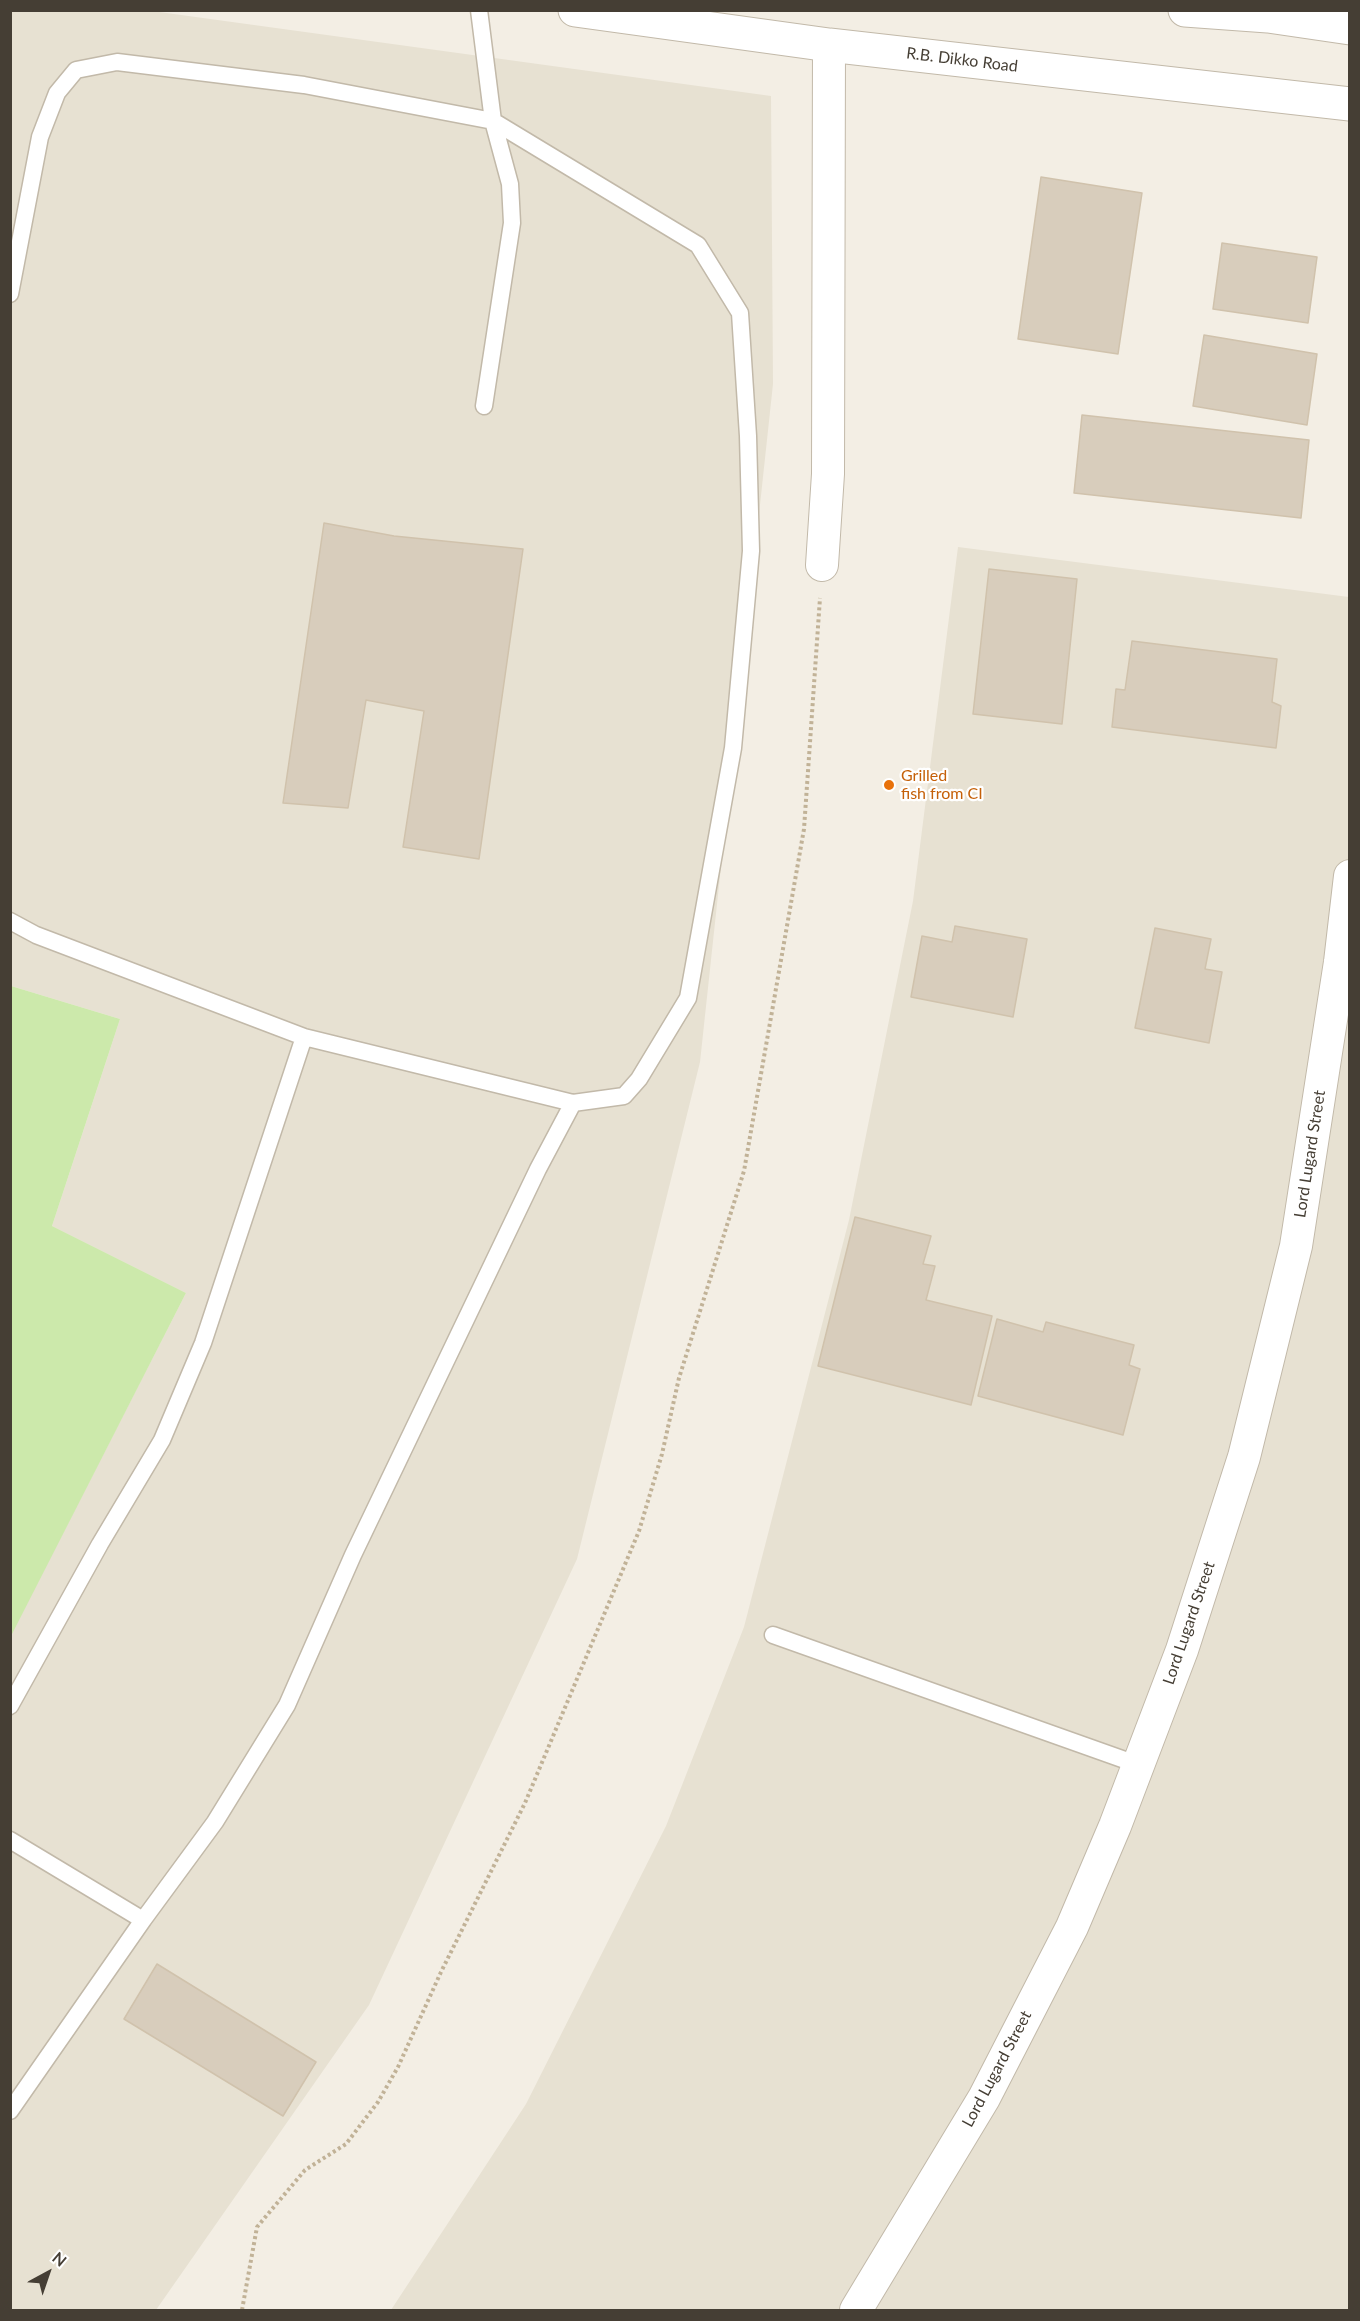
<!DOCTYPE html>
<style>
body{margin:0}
#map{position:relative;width:1360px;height:2321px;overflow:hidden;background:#f3eee4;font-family:Lato,sans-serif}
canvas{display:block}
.frame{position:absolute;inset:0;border:12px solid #453e34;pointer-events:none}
.north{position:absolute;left:18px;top:2243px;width:60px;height:60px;-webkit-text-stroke:4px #fff;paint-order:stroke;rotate:40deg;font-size:16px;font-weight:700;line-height:24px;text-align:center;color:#453e34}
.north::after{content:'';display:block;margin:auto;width:21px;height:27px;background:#453e34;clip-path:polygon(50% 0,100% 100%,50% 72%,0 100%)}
</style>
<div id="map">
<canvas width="1360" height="2321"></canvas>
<div class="frame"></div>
<div class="north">N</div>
</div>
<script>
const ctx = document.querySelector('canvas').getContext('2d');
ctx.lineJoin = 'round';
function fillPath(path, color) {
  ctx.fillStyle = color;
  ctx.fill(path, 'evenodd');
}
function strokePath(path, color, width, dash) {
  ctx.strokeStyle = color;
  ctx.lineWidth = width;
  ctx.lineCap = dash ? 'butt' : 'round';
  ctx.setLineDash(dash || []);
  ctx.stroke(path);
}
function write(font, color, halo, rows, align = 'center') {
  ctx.font = font + ' Lato,sans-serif';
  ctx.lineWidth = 4.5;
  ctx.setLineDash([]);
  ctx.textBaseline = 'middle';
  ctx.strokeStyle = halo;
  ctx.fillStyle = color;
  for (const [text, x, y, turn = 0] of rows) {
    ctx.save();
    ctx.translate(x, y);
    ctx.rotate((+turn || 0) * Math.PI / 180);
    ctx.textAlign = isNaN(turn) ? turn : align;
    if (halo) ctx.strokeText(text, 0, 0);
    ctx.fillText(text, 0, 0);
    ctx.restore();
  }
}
fillPath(new Path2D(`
 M11 11H152L771 96 773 384 700 1062 577 1559 369 2005 156 2310H11L10 1636 186 1293 52 1226 120 1019 11 986Z
 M958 547 1349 597V2310H391L526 2104 666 1826 744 1627 849 1220 913 901Z`), '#e7e1d2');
fillPath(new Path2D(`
 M11 986 120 1019 52 1226 186 1293 11 1636Z`), '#cce9ab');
const building = new Path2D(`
 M1041 177 1142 193 1118 354 1018 339Z
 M1222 243 1317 257 1308 323 1213 309Z
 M1204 335 1317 354 1307 425 1193 406Z
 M1082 415 1309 440 1301 518 1074 493Z
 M324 523 394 536 523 549 479 859 403 847 424 711 366 700 348 808 283 803Z
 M989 569 1077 579 1062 724 973 714Z
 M1132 641 1277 659 1272 702 1281 706 1276 748 1112 727 1116 689 1125 690Z
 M955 926 1027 939 1013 1017 911 997 922 936 952 942Z
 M1155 928 1211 939 1205 969 1222 972 1209 1043 1135 1028Z
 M855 1217 931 1236 923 1264 935 1266 926 1300 992 1316 971 1405 818 1366Z
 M997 1319 1043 1332 1046 1322 1134 1345 1129 1365 1140 1369 1123 1435 978 1396Z
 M157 1964 316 2062 283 2116 124 2019Z`);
fillPath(building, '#d8cdbc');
strokePath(building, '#d0c2ac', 1.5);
const service = new Path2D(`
 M479 10 493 121 510 184 512 223 484 406
 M10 294 40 137 57 93 76 70 117 62 304 85 493 121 698 245 740 313 748 436 751 551 733 748 688 998 639 1079 624 1096 573 1103 304 1037 36 935 10 921
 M773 1635 1139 1765
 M10 1706 100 1544 162 1440 203 1343 304 1037
 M10 1840 143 1920 215 1822 287 1705 353 1555 538 1169 573 1103
 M10 2111 143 1920`);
const minor = new Path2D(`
 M822 565 828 474 829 45
 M856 2310 984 2098 1072 1927 1115 1826 1182 1650 1244 1457 1296 1246 1340 962 1350 876`);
const tertiary = new Path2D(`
 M575 10 829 45 1350 104
 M1185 10 1268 16 1350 28`);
strokePath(service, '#c2b9a9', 19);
strokePath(minor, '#c2b9a9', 34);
strokePath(tertiary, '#c2b9a9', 35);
strokePath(new Path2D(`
 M242 2310 257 2227 305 2170 346 2144 378 2102 398 2067 441 1972 525 1803 639 1531 662 1454 679 1378 744 1171 804 829 820 598`), '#c1b297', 4, [3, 3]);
strokePath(service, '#fff', 16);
strokePath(minor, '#fff', 32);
strokePath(tertiary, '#fff', 33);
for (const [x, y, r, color] of [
 [889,785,6,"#e8710a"]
]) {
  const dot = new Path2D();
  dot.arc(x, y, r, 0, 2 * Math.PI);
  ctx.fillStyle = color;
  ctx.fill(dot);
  strokePath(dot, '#fff', 2);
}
write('16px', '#453e34', '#fff', [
 ["R.B. Dikko Road",962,60,7],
 ["Lord Lugard Street",1310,1154,-81],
 ["Lord Lugard Street",1189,1623,-71],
 ["Lord Lugard Street",997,2069,-62]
]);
write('16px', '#c56008', '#fff', [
 ["Grilled",901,776],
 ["fish from CI",901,794]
], 'left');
</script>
